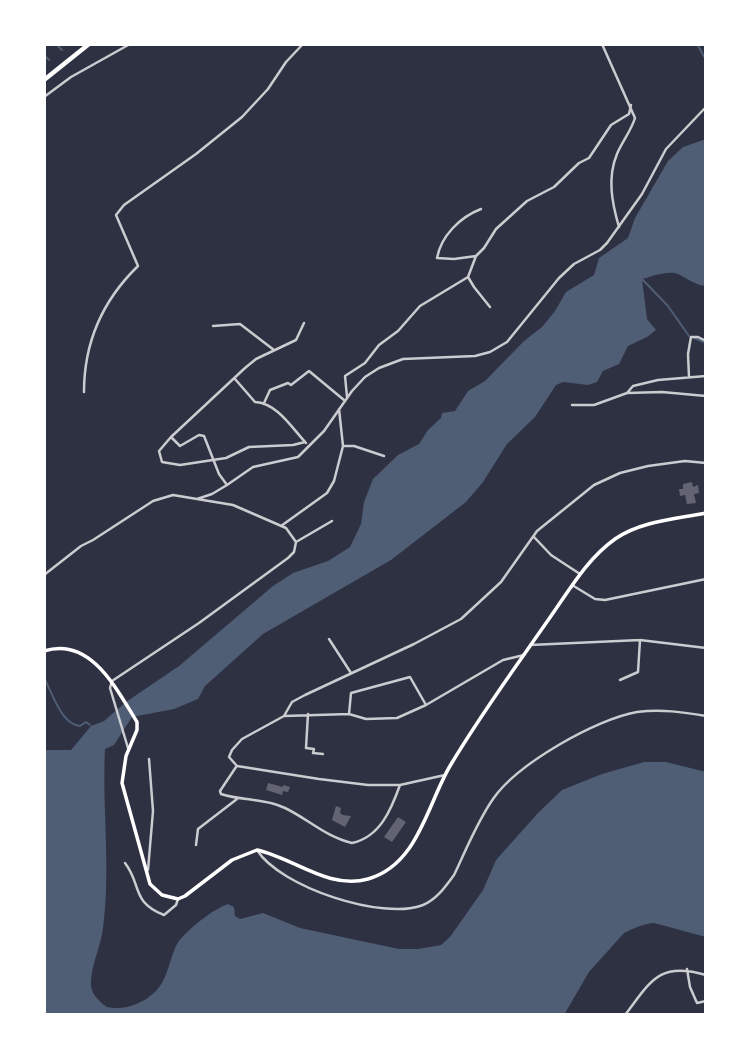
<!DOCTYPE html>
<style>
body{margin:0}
#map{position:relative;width:750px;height:1059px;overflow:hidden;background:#2d3142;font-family:Rubik,sans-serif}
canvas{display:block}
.frame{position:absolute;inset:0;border:46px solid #fff;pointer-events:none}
</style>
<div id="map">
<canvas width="750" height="1059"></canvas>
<div class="frame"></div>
</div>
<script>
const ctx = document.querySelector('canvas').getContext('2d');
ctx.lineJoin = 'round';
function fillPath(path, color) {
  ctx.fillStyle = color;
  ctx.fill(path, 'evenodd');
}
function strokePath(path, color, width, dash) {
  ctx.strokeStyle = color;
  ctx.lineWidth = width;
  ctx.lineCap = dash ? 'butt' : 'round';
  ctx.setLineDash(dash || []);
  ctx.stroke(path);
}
fillPath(new Path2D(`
 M706 139V286C695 285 688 279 678 274 668 270 653 276 642 279L647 319 656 330 647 337 628 346 619 364 603 371 597 382 588 385 563 382 556 385 535 417 507 444 483 482 466 502 391 560 263 634 205 686 198 699 174 709 132 717 114 745 105 749C102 808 111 868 103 928 101 946 92 963 91 981 90 993 98 1001 107 1007 128 1012 154 999 163 981 169 969 171 956 177 944 185 931 213 909 228 904L234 907 235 916 240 919 263 913 300 928 399 949H418L441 945 450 937 483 890 496 860 538 813 562 790 602 774 644 762H666L706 772V937L654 923C643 924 634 928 624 933L589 972 564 1015H44V750H71L91 726 104 721 126 702 179 666 273 586 293 573 328 561 350 547 361 524 364 502 373 479 398 455 419 444 428 430 441 418 442 413 455 411 468 391 485 381 524 341 542 327 555 311 566 292 594 275 599 258 628 238 635 218 668 161 683 147Z`), '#4f5d75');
strokePath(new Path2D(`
 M56 44 62 50
 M697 44 706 60
 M44 47 48 44
 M44 55 49 60
 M642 279 668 306 689 336
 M694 338 706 343
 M44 678C53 694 61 724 80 726L86 722 90 725`), '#4f5d75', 2);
fillPath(new Path2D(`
 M692 482 693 487 698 485 699 493 694 494 696 503 687 504 685 495 680 496 679 489H683V484Z
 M268 783 283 787V785L290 787 288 792 283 791 282 795 266 790Z
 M336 806 341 808 340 813 343 815 351 816 345 827 332 820Z
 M398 817 406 822 392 842 384 837Z`), '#626471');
strokePath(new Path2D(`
 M602 44 635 118C631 131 622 142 617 154 607 178 612 203 619 227
 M44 97 71 77 130 44
 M476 256 454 259 437 258C441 236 460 217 481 209
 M490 307 474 287 468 277 476 256 484 248 496 229 527 201 554 187 579 163 589 158 611 125 629 114 631 105
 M304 323 296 340 256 359 245 368 171 437 159 451 162 462 180 465 226 458 249 447 293 445 305 442
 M706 324V326
 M213 326 240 324 274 350
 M689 377 688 354 691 337H698L706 341
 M235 379 255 402C277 403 292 428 306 443
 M84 392C84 342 102 301 138 266L116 215 124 205 196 154 242 117 268 89 286 62 303 44
 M627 393 662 392 706 396
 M347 397 345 376 365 363 379 345 398 331 420 306 468 277
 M264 403 270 390 288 383 291 385 309 371 344 400
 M572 405H594L627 393 633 386 658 380 706 376
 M172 438 180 446 199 435 204 436 219 474 227 485
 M343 446H354L384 456
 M197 499 212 494 227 485 253 467 298 457 324 431 352 391 365 377 379 368 403 359 475 356 490 352 507 342 559 278 574 264 600 250 607 243 642 194 666 149 706 107
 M281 526 327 493 334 481 343 446 339 409
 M534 537 551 555 580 574
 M296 542 332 521
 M44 575 81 546 93 540 153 501 173 495 233 505 286 528 296 542 294 552 288 558 199 623 112 681 110 688 128 748
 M572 585 595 599 605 600 706 579
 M329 639 351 673
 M530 645 640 640 706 648
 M620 680 638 672 640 640
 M308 714 306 748 314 749 313 753 323 754
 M349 714 351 693 410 677 426 705
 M284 716 292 702 305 695 414 644 461 619 501 582 537 531 594 485 620 473 648 466 685 461 706 463
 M237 766 229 757 232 750 242 739 284 716 349 714 366 719 397 718 426 705 503 660 524 655
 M237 766 319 779 368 785H400
 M236 767 220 791 221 794C242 801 264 798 285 808 308 819 326 837 352 843 380 837 391 810 400 785L445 775
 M196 845 198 829 237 799
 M257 850C280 887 383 921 423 905 437 899 445 887 454 875 466 850 477 822 493 799 517 764 596 719 637 712 661 709 683 712 706 716
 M125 863C142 885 131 902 164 915L176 905 178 899
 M148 870 153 811 149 759
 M687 969 690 987 697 1003 706 1001
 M625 1015C651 981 659 961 706 975`), '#caccd0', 2.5);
strokePath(new Path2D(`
 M44 651C91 636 117 690 137 722V730L126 756 122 783 150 884 162 895 178 899 185 896 232 860 257 850C294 858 328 890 368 879 418 865 427 805 450 766 480 715 517 665 551 616 570 589 587 559 615 539 641 521 676 519 706 513`), '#fff', 3.5);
strokePath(new Path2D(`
 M44 80 89 44`), '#fff', 4.5);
</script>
